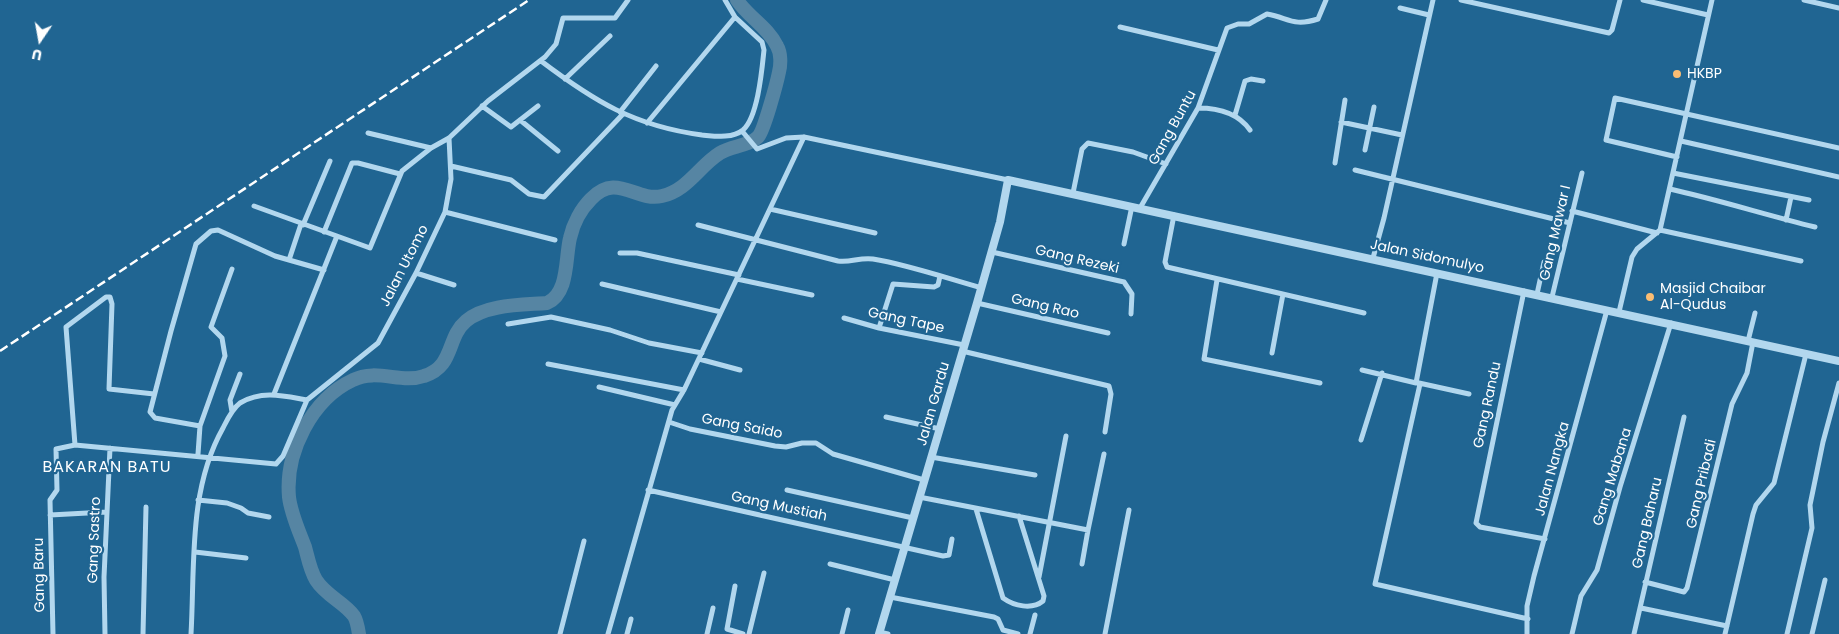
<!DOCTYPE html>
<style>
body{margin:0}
#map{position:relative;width:1839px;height:634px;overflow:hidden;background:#206592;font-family:Poppins,sans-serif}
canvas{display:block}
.north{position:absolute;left:15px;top:15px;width:50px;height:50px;-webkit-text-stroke:4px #206592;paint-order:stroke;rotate:192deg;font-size:14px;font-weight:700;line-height:20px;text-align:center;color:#fff}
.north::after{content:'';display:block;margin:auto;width:18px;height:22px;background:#fff;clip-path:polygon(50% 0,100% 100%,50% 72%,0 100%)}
</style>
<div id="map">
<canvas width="1839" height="634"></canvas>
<div class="north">U</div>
</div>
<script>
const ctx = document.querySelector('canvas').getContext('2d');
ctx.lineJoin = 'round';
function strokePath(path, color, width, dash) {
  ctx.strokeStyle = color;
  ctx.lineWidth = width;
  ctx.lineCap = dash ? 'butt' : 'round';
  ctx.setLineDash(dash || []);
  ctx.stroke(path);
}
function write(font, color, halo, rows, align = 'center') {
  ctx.font = font + ' Poppins,sans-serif';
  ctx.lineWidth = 4.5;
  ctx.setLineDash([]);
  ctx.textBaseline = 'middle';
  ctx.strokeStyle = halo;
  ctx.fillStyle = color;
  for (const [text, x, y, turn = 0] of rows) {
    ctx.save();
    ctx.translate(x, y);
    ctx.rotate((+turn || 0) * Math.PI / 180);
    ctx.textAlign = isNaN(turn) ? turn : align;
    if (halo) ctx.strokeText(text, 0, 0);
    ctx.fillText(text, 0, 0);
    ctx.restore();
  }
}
strokePath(new Path2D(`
 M359 634C358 628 357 621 354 616 344 602 326 596 316 580 310 570 308 558 305 547 299 531 291 514 289 497 285 452 312 399 353 380 377 368 401 384 424 376 455 366 446 338 466 321 486 304 523 305 547 303 569 293 565 259 570 238 573 224 581 209 591 199 617 172 635 202 662 196 688 190 699 166 720 153 731 146 749 146 758 137 764 131 777 82 779 72 781 64 781 53 777 46 768 27 748 17 737 0`), '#5685a3', 14);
strokePath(new Path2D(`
 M1461 0 1609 33 1612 30 1620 0
 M1643 0 1708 15
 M1804 0 1839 8
 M1400 8 1429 15
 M1120 27 1218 50
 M541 61C594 101 634 126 702 135 714 136 732 139 743 130 758 117 762 69 764 50L762 42 735 17 725 0
 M565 79 610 36
 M482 106 511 127 538 106
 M1198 108C1219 108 1238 113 1250 130
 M620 112 656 66
 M1235 115 1245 81 1251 79 1263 81
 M520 120 558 151
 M1341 122 1402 135
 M647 123 735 17
 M742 131 757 149 786 138 804 137 1008 180
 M368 133 431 148
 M1681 141 1839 177
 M1365 150 1374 107
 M1677 157 1606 140 1615 98 1839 148
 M1335 163 1345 100
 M451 166 511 180 529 194 544 197 623 114
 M1355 170 1570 223
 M1673 173 1809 200
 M1670 189C1719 200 1766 215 1815 227
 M1073 193 1082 149 1088 143 1133 152 1166 164
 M254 206 370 248 402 171 431 148 449 138 488 101 545 57 556 44 563 18H615L628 0
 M1140 208 1198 108 1227 28 1238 24H1249L1267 14C1289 18 1293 27 1318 19L1326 0
 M770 209 875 233
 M1572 211 1657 233
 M445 212 555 240
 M1174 215 1165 262 1167 267 1364 313
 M1786 220 1791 197
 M303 225 330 161
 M698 225 838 261C850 263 860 257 873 259 909 265 946 278 982 288
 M1660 230 1801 261
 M324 232 352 163H358L400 174
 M1124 244 1132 206
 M992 252 1124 282 1132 294 1131 314
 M620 253H637L739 275
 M1373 258 1384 218 1433 0
 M289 260 324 270
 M416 273 454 285
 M737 279 812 295
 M1217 280 1204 359 1320 383
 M602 284 721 312
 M1524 291 1476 523 1480 527 1545 539
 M1537 294 1544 262
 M1552 297 1582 173
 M977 303 1108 333
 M1619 312 1632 257 1637 249 1660 230 1712 0
 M844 318 879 328 964 345
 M508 324 551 317 610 330 649 343 702 353
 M879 328 893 284 934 287 938 285 940 276
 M1748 341 1755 313
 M962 351 1109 386 1111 394 1105 432
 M1272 353 1283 294
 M699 359 740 370
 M548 364 684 390
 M1362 370 1416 383 1437 273
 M1419 383 1469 394
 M1420 384 1375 584 1528 619
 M599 387 675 405
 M274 394 337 236
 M232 412 230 400 240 374
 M886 417 940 429
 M669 422 690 429 775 446 786 447 802 443H816L833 454 924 480
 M200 426 155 418 150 412 171 331 196 244 211 231 218 230 275 256 289 260 301 224
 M1361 440 1382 373
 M75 445 66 327 106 297H110L112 304 109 389 154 394
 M198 454 200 426 225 356 222 338 211 327 232 269
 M931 457 1035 475
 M648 490 943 556 949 555 952 539
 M787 490 913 518
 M919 497 1088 530 1082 564
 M198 500 227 503 241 508 248 513 269 517
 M976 509 1003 598C1014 606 1032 610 1043 601L1044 596 1019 516
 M50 515 106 512
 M1088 530 1104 454
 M195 552 246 558
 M830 564 895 580
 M1039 577 1066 436
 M1645 582 1684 592 1687 588 1732 404 1747 373 1753 342
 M735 586 727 629 743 634
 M890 597 994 617 998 619 1003 630 1018 634
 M1641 608 1727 626
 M879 632 888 634
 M53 634 50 500 57 490 56 449 75 445 276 464 283 456 307 400 378 343 416 273 445 212 451 179 449 138
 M105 634 104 577 110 448
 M143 634 146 507
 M191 634C195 565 188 490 223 428 227 420 232 409 240 403 262 390 284 396 307 400
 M560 634 584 541
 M608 634 672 410 684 390 804 137
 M627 634 631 619
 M707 634 713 608
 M749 634 764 573
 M842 634 848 610
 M1030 634 1035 615
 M1105 634 1129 510
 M1527 634V606L1534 576 1607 310
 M1572 634 1581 596 1597 570 1620 487 1671 323
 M1634 634 1684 417
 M1725 634 1753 514 1756 505 1774 483 1806 354
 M1787 634 1812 528 1810 505 1823 442 1839 383
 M1812 634 1825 580`), '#b2d7ee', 5);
strokePath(new Path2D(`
 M879 634 977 303 1000 222 1008 180 1839 361`), '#b2d7ee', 8);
strokePath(new Path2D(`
 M0 351 529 0`), '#fff', 2.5, [9, 4]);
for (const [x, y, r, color] of [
 [1677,74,5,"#fbbd73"],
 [1650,297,5,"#fbbd73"]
]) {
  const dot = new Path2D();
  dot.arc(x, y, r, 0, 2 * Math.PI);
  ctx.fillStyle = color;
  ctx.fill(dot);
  strokePath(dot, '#206592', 2);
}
write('14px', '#fff', '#206592', [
 ["HKBP",1687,74],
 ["Masjid Chaibar",1660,289],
 ["Al-Qudus",1660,305]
], 'left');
write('14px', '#fff', '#206592', [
 ["Gang Buntu",1173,128,-61],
 ["Gang Mawar I",1556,233,-77],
 ["Jalan Sidomulyo",1427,257,12],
 ["Gang Rezeki",1077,260,13],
 ["Jalan Utomo",405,266,-63],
 ["Gang Rao",1045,307,13],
 ["Gang Tape",906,321,12],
 ["Jalan Gardu",934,404,-74],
 ["Gang Randu",1488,405,-78],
 ["Gang Saido",742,427,11],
 ["Jalan Nangka",1553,469,-75],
 ["Gang Mabana",1613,477,-73],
 ["Gang Pribadi",1702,484,-77],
 ["Gang Mustiah",779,507,12],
 ["Gang Baharu",1648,523,-77],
 ["Gang Sastro",95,540,-88],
 ["Gang Baru",40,575,-91]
]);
ctx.letterSpacing = '1px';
write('16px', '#fff', '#206592', [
 ["BAKARAN BATU",107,468]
]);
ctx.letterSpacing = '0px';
</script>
